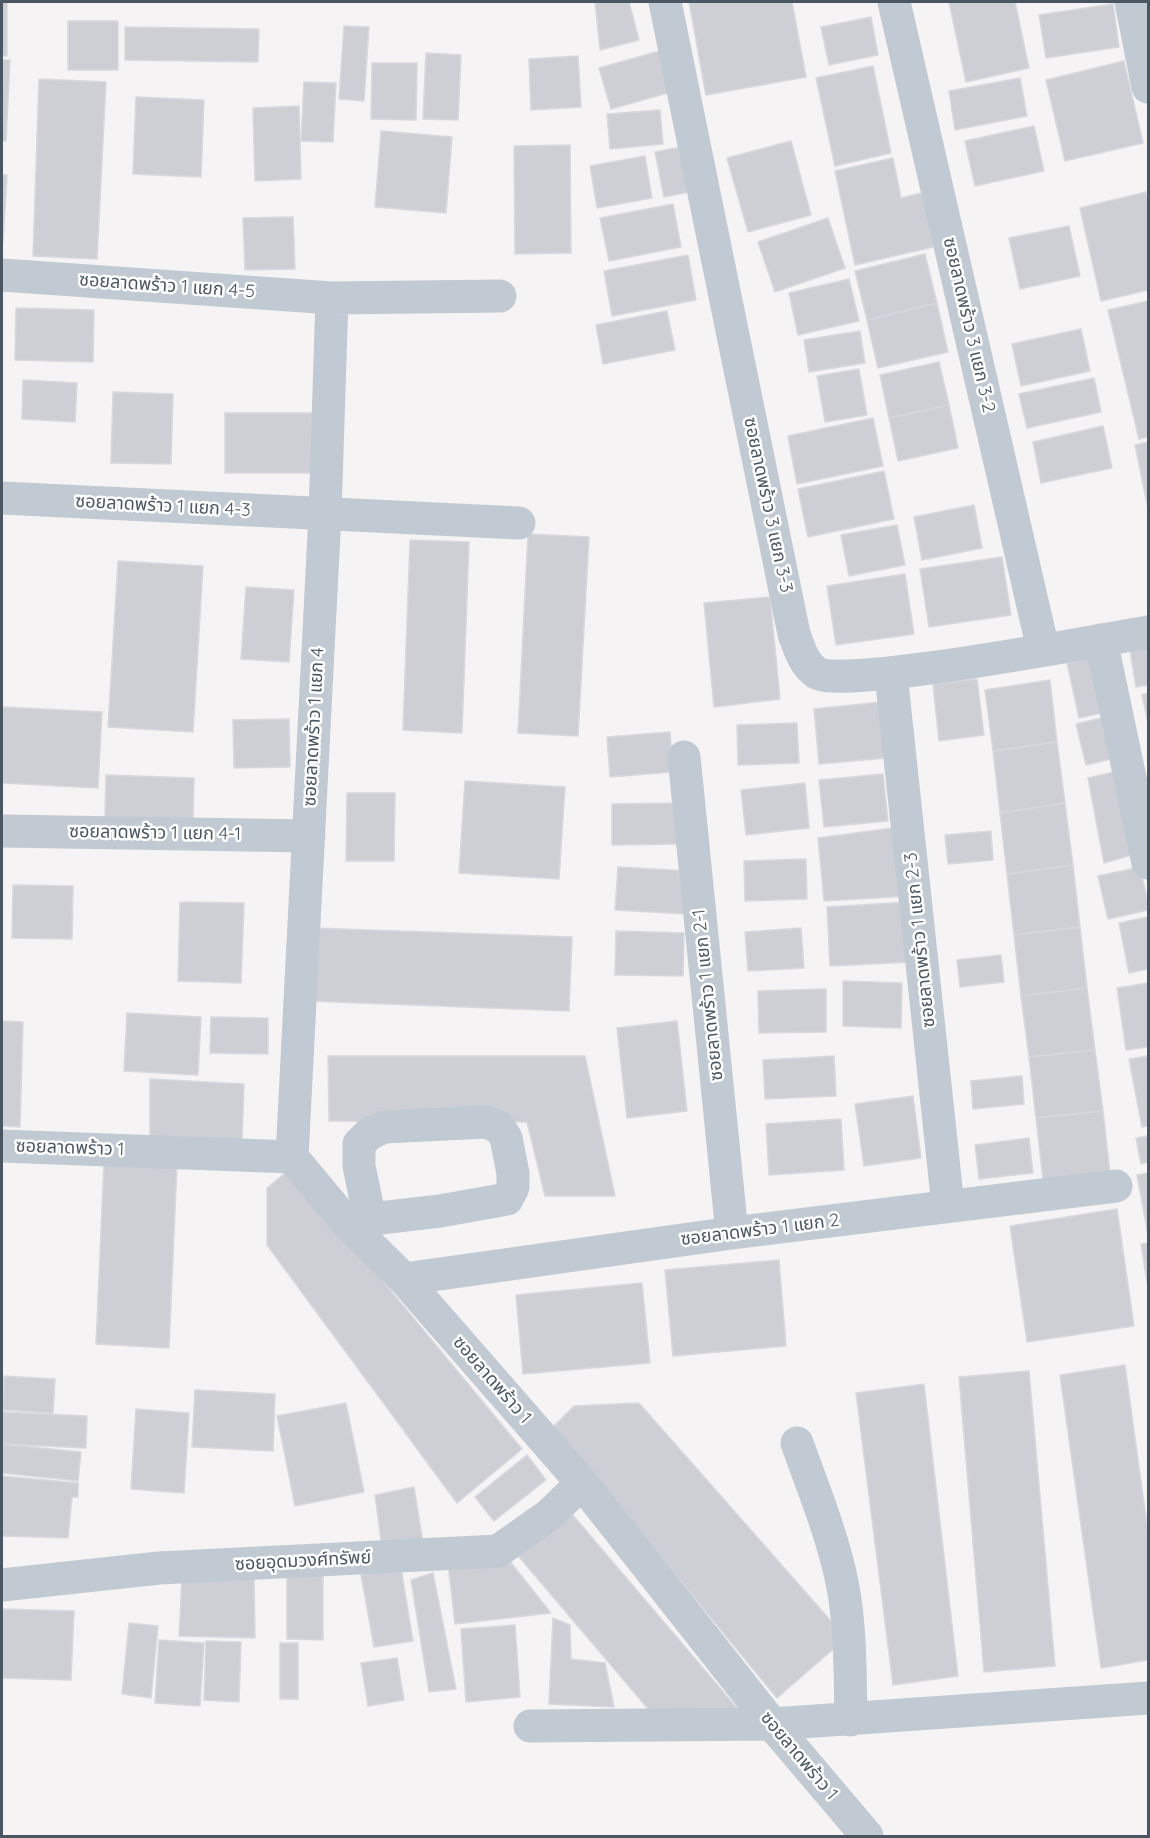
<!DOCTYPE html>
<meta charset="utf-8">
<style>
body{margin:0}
#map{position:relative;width:1150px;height:1838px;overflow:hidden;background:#f5f3f3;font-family:Quicksand,sans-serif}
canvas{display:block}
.frame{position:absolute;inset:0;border:3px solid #4a5661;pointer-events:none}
</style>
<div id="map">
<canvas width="1150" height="1838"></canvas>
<div class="frame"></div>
</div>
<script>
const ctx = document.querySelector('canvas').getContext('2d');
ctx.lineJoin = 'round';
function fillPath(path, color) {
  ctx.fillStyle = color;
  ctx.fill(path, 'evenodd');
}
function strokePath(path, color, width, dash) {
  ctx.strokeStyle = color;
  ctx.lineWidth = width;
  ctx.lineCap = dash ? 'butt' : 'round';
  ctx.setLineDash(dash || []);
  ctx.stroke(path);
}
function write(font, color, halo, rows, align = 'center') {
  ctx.font = font + ' Quicksand,"Noto Sans Thai",sans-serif';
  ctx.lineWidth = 5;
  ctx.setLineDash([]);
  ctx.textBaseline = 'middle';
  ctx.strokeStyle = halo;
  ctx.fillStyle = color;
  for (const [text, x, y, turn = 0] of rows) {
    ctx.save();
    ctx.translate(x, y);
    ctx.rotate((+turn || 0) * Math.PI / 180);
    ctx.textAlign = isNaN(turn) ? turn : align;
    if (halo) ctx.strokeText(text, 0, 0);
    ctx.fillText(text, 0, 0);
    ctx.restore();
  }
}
const building = new Path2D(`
 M2 2H7V56H2Z
 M595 2H629L639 40 600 50Z
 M689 2H792L806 77 706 95Z
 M949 2H1015L1029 68 966 82Z
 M1113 4 1119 47 1046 58 1039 15Z
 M871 17 878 55 829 65 821 27Z
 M68 21H118V70H68Z
 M344 26 369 27 364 101 339 99Z
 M125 27 259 29 258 62 125 60Z
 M663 50 675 91 611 109 599 68Z
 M426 53 461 55 458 120 423 119Z
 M578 56 581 107 531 110 529 59Z
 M2 60H10L6 141H2Z
 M1124 61 1143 143 1065 161 1046 80Z
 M372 63H417L416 120 371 119Z
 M873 66 891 153 835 166 816 78Z
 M1020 78 1027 116 955 130 949 91Z
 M39 79 106 82 97 259 33 256Z
 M304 82 336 83 333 142 301 141Z
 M136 97 204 100 201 177 133 174Z
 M299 106 301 179 255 181 253 108Z
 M660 110 663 144 610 149 607 114Z
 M1034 126 1044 171 975 186 965 141Z
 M381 131 452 137 446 213 375 207Z
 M791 141 811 215 748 232 727 158Z
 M570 145 571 253 515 254 514 146Z
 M691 145 699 190 664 197 655 152Z
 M645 156 652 198 597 208 590 166Z
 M893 158 901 198 930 191 942 245 855 265 835 171Z
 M2 175H7L3 243H2Z
 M1146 192 1148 200V290L1101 301 1080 208Z
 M673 204 681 247 609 261 600 218Z
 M293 217 295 269 245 270 243 218Z
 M828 218 845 268 775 292 758 242Z
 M1069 226 1080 276 1020 289 1009 238Z
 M925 254 937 303 867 320 855 271Z
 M688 255 696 300 612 316 604 271Z
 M849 279 859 321 798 335 789 293Z
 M1148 301V437L1139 439 1108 310Z
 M937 303 948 352 878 368 867 320Z
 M16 308 94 310 93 362 15 360Z
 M667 311 675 350 603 364 596 325Z
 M1081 329 1090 371 1021 386 1012 344Z
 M860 331 865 363 809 372 804 340Z
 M939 362 949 405 889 418 880 375Z
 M859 369 867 415 825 422 817 376Z
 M1094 378 1101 412 1027 428 1019 394Z
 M23 380 77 383 75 422 22 419Z
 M113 392 173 394 171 464 111 463Z
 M949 405 958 448 898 461 889 418Z
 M225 413H320L319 473H225Z
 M873 418 883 466 797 484 788 436Z
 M1103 426 1112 468 1041 483 1033 442Z
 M1148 442V509L1135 445Z
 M884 471 894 519 808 537 798 489Z
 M974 505 982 548 922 560 914 517Z
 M897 525 905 565 849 576 841 535Z
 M528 534 589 537 578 736 518 733Z
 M410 540 469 542 462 733 403 730Z
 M1002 557 1011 615 929 627 920 569Z
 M118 561 203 566 193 732 108 727Z
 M905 574 914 634 836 645 827 586Z
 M246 587 294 590 289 662 241 659Z
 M770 597 780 699 714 707 704 603Z
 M1148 642V685L1136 687 1129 645Z
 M1094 657 1107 712 1079 718 1067 663Z
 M977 679 984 735 939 741 933 684Z
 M1050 680 1057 742 993 751 985 690Z
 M1148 693V723L1142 695Z
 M881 702 887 758 819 764 814 709Z
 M2 707 102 712 98 788 2 783Z
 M1105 717 1115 758 1086 765 1076 724Z
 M289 719 290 767 234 768 233 720Z
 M797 723 799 763 738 765 737 725Z
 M670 732 673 772 610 777 607 737Z
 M1057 742 1065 803 1000 813 993 751Z
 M1118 771 1135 854 1104 863 1088 778Z
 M883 774 888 821 824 827 819 780Z
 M106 775 194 778 193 820 105 817Z
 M465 781 565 787 559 879 459 873Z
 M805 783 809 828 746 835 741 790Z
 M347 793H395L394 861H346Z
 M679 803 680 844 612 845V804Z
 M1065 803 1073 865 1007 874 1000 813Z
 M900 827 909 896 824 901 818 838Z
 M991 831 993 860 948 864 945 835Z
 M806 859 807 899 745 901 744 861Z
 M1073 865 1080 927 1014 935 1007 874Z
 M618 867 688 871 686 914 615 910Z
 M1140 867 1148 903V910L1108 919 1098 876Z
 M13 885 73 886 72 939 12 938Z
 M180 902 244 903 241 983 178 981Z
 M908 902 911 962 830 966 827 907Z
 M1148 917V969L1129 973 1119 923Z
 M1080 927 1087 988 1021 996 1014 935Z
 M312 928 572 937 569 1011 309 1001Z
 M801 928 804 968 748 971 745 932Z
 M616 931 684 933 683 976 615 975Z
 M1001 955 1004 982 960 987 957 960Z
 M843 981 902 983 901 1028 843 1026Z
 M1148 983V1047L1126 1050 1117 988Z
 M1087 988 1095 1050 1029 1057 1021 996Z
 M826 989V1032L759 1033 758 991Z
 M127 1013 201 1017 198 1075 124 1071Z
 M211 1017 268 1018V1054L210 1053Z
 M2 1021 23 1022 20 1127 2 1126Z
 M677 1021 687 1111 627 1118 617 1028Z
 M1095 1050 1103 1111 1036 1118 1029 1057Z
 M328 1056H585L615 1196H545L527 1122 329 1121Z
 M834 1056 836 1096 765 1099 763 1060Z
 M1148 1056V1126L1142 1127 1129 1059Z
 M1022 1076 1024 1104 973 1109 971 1081Z
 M150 1079 244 1084 242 1140H150Z
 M913 1096 921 1158 864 1166 855 1104Z
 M1103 1111 1110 1173 1043 1180 1036 1118Z
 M841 1119 844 1170 769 1175 766 1124Z
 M1148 1136V1162L1141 1164 1136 1138Z
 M1029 1138 1033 1173 979 1179 975 1145Z
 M104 1163 177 1166 169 1348 96 1344Z
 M290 1169 522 1449 457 1503 267 1245V1188Z
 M1148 1173V1235L1137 1175Z
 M1117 1209 1134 1326 1027 1342 1010 1226Z
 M1148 1243V1289L1141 1244Z
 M779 1260 786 1346 673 1356 665 1270Z
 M642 1283 650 1363 523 1374 516 1295Z
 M1125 1365 1148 1532V1660L1101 1668 1060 1375Z
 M1029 1371 1055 1666 984 1672 959 1377Z
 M4 1376 55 1379 53 1413 3 1410Z
 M924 1384 958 1676 893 1685 856 1393Z
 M195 1390 275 1394 273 1451 192 1447Z
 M346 1403 364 1492 295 1506 277 1416Z
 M639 1403 846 1638 777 1698 553 1427 574 1406Z
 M136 1409 189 1413 184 1493 131 1489Z
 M2 1412 87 1416 86 1448 2 1444Z
 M2 1444 81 1452 78 1481 2 1473Z
 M527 1455 546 1480 494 1521 475 1497Z
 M2 1476 78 1483V1497H72L68 1538 2 1536Z
 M414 1487 424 1549 383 1555 375 1495Z
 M566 1507 743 1715 655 1717 514 1551Z
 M504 1554 551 1613 455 1624 448 1563Z
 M401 1568 413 1641 374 1647 361 1575Z
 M433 1573 456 1689 429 1692 411 1580Z
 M254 1574 255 1638 179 1636 182 1578Z
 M287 1575H323V1640L287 1639Z
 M2 1609 74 1611 71 1680 2 1678Z
 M553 1618 570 1625 571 1659 605 1663 614 1707 549 1704Z
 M129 1623 158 1626 151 1698 122 1694Z
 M515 1625 520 1697 466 1702 461 1629Z
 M159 1640 204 1643 200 1706 155 1703Z
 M206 1641 241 1642 239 1702 204 1700Z
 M280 1643H298V1699H280Z
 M397 1658 404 1700 368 1706 361 1663Z`);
fillPath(building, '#cdcfd5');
strokePath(building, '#d7d9de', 1.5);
strokePath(new Path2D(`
 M665 2 794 634C800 649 803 664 817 673 842 689 1103 640 1148 632
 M894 2 1043 649
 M1131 2 1148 87
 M2 275 332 298 500 296
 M2 498 519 523
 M1101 640 1148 863
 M891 674 948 1206
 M684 757 732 1233
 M2 831 309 836
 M2 1146 292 1157 346 1222 404 1279 582 1483 772 1724 867 1836
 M292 1157 325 514 332 298
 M346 1222 440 1211 507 1199 513 1187V1173L506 1138 499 1127 486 1122 384 1127 369 1134 359 1144V1166L370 1219
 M404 1279 732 1233 1116 1186
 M797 1443C813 1488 832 1534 842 1582 851 1627 850 1674 851 1720
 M2 1585 159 1568 498 1551 549 1515 582 1483
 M530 1726 772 1724 1148 1698`), '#c1cad2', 33);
write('18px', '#4a5661', '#fff', [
 ["ซอยลาดพร้าว 1 แยก 4-5",167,286,4],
 ["ซอยลาดพร้าว 3 แยก 3-2",969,325,77],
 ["ซอยลาดพร้าว 3 แยก 3-3",768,505,78],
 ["ซอยลาดพร้าว 1 แยก 4-3",163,506,3],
 ["ซอยลาดพร้าว 1 แยก 4",314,727,-87],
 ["ซอยลาดพร้าว 1 แยก 4-1",155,833,1],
 ["ซอยลาดพร้าว 1 แยก 2-3",920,940,-96],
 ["ซอยลาดพร้าว 1 แยก 2-1",708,995,-96],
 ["ซอยลาดพร้าว 1",70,1148,2],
 ["ซอยลาดพร้าว 1 แยก 2",760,1230,-7],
 ["ซอยลาดพร้าว 1",492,1380,49],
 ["ซอยอุดมวงศ์ทรัพย์",303,1561,-3],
 ["ซอยลาดพร้าว 1",799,1756,50]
]);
</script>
